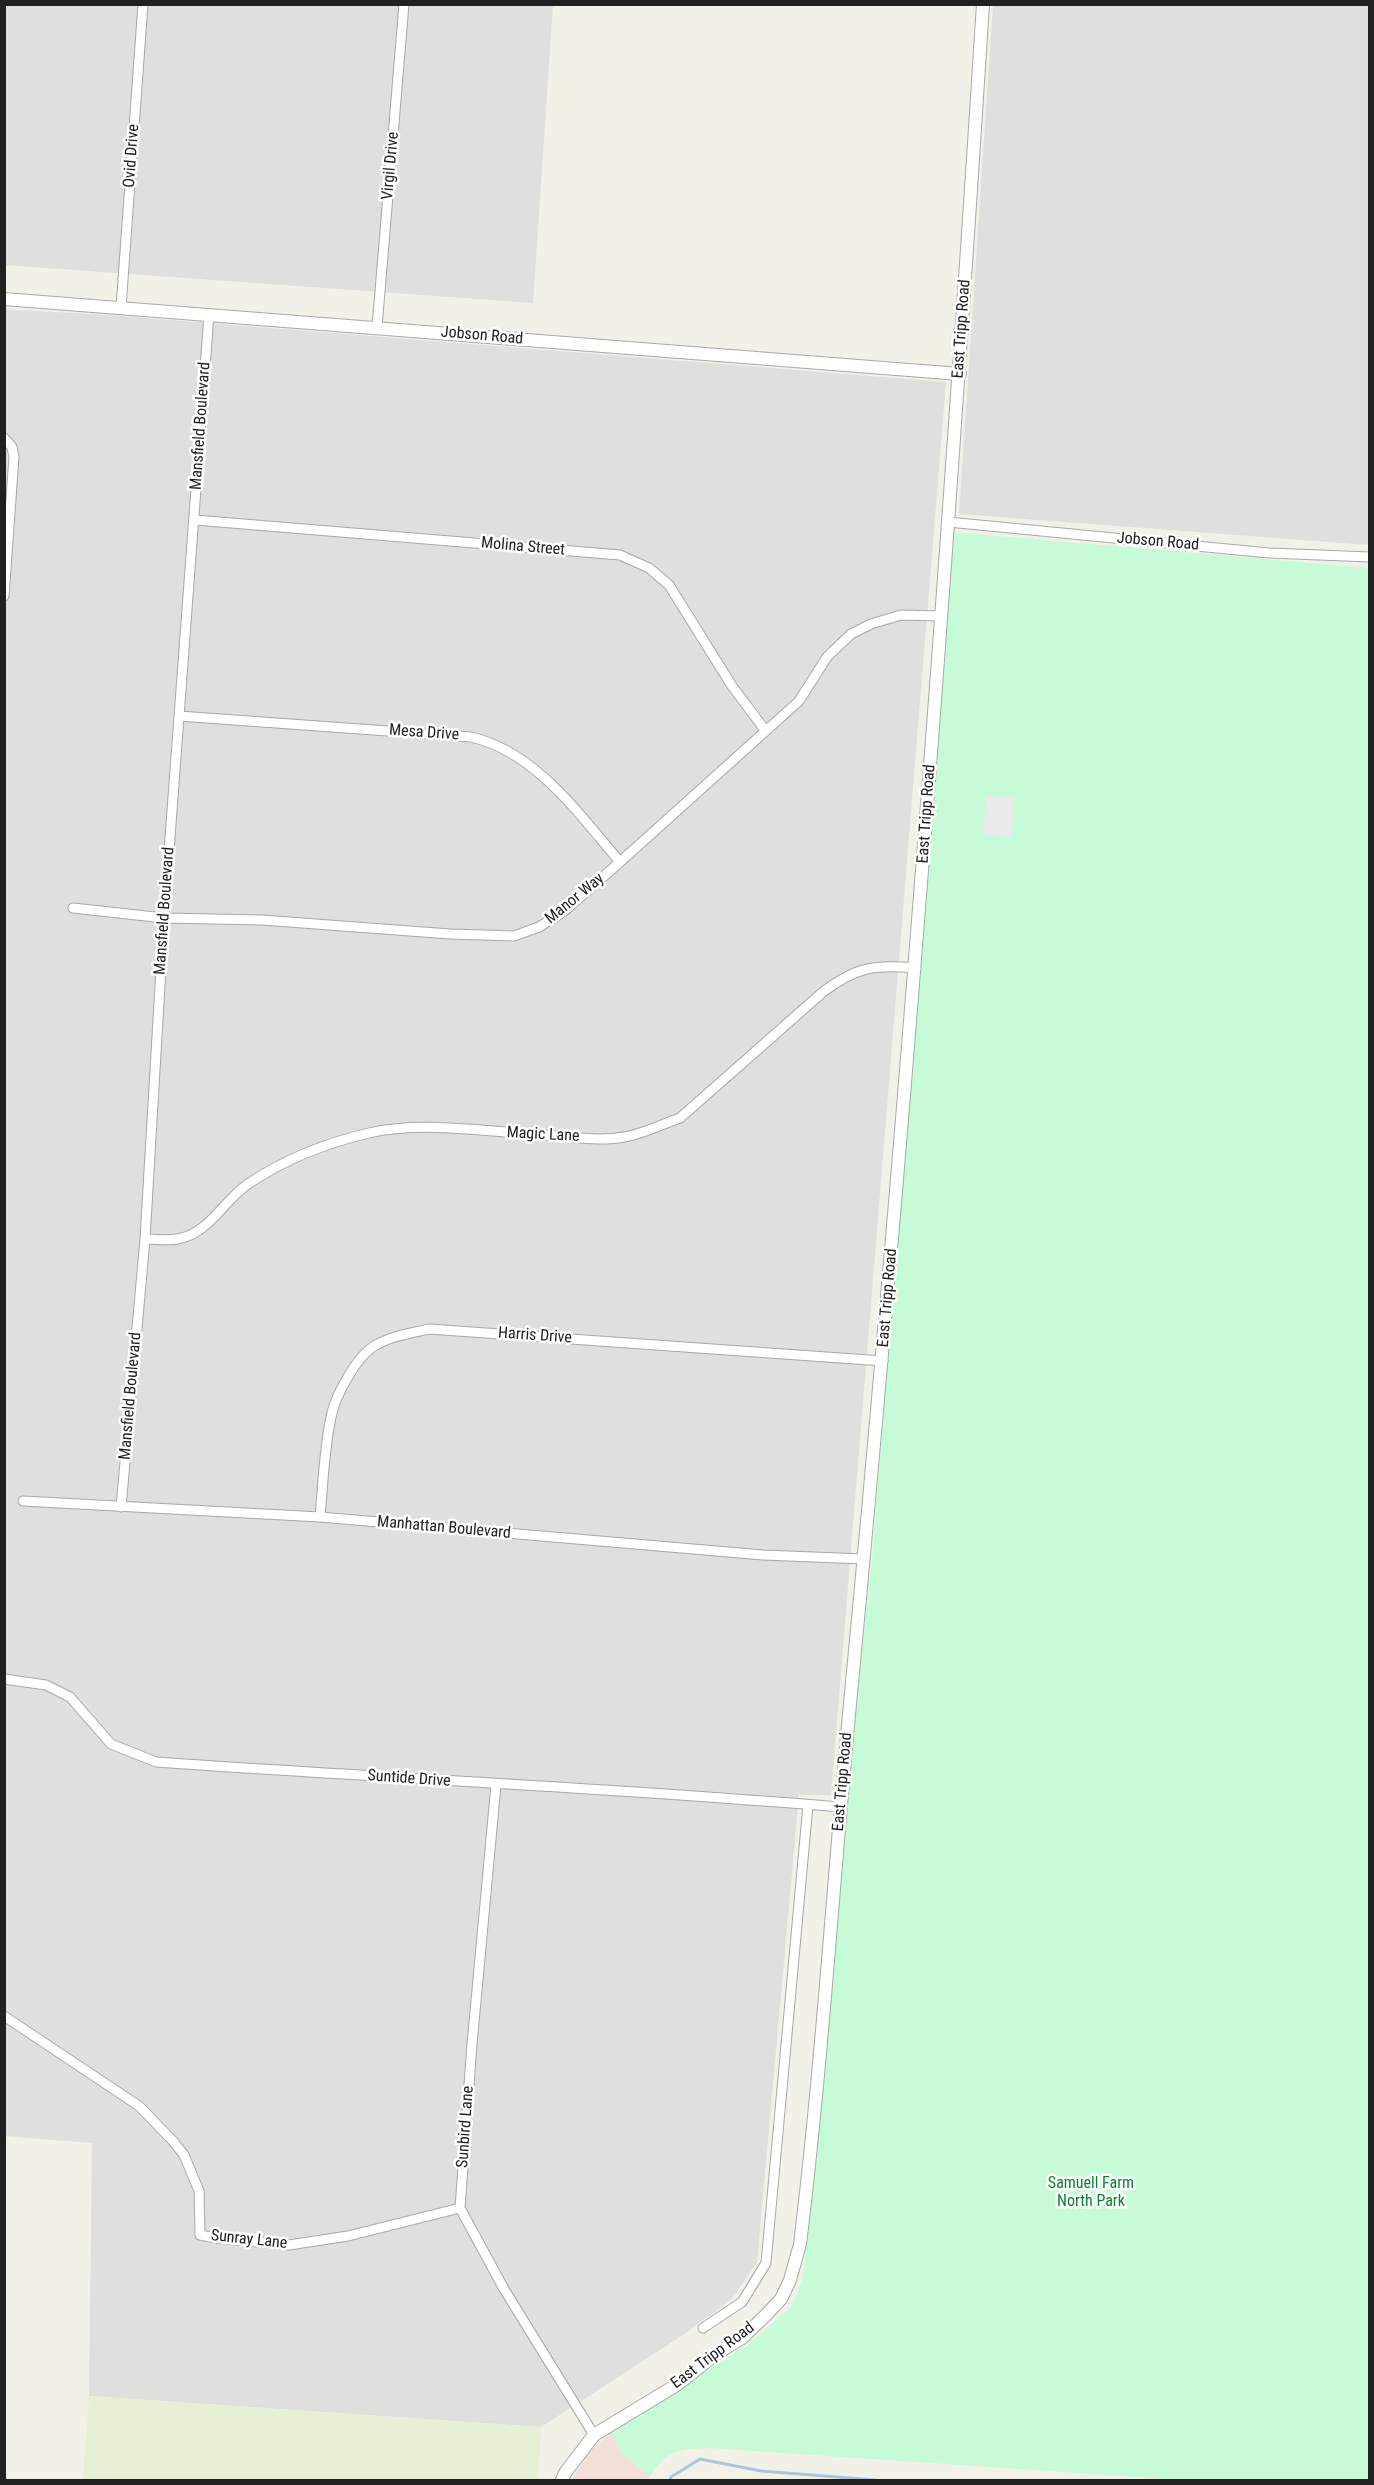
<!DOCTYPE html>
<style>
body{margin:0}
#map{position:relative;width:1374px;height:2485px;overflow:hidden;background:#f1f1e8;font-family:"Roboto Condensed",sans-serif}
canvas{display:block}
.frame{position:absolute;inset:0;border:6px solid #212121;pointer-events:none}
</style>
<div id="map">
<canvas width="1374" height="2485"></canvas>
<div class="frame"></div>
</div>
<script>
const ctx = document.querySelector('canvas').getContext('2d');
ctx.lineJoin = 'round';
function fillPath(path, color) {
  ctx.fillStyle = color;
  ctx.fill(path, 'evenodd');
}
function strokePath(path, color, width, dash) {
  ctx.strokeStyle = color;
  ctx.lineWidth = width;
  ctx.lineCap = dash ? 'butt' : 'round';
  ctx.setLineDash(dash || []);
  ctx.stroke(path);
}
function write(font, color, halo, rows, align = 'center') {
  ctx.font = font + ' "Roboto Condensed",sans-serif';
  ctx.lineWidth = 5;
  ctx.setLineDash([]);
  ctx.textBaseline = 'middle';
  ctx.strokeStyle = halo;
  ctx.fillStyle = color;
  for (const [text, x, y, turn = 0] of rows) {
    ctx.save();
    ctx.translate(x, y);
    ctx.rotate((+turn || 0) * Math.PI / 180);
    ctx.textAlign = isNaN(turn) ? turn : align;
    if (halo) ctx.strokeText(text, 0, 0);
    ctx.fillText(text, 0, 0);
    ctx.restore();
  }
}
fillPath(new Path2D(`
 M5 5H553L533 303 5 265Z
 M993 5H1369V545L959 514Z
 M4 309 108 315 946 382 831 1795H799L757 2262 732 2299 683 2335 541 2427 89 2396 92 2143 5 2136Z`), '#dfdfde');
fillPath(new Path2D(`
 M611 2432 622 2453 650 2476 648 2480H572L589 2452Z`), '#f2dfd8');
fillPath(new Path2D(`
 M89 2396 541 2427 538 2480H83Z`), '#e7f0d4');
fillPath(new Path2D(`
 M952 532 1369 568V2480H1182L710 2448C678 2449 669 2449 650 2476L622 2453 611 2432 749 2344 791 2307 802 2281 805 2264 847 1787 872 1560Z`), '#c7fad7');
fillPath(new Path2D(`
 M987 796 1015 798 1011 837 983 834Z`), '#e9e9e9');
strokePath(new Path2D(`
 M670 2480 671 2477 700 2459 761 2471 875 2480`), '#a9c6de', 3);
const minor = new Path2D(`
 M121 307 143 4
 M377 327 404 4
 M4 438 12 447 14 457 4 596
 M195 520 620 555 649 568 669 585 732 686 765 730
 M948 522 1269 553 1370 557
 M179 716 471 737C536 752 578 813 620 862
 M73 908 164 918 262 920 450 934 514 936 539 927 563 912 620 862 799 701 827 657 851 634 871 624 901 615 941 616
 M145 1239C155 1239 167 1241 177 1239 209 1234 223 1201 248 1184 285 1159 326 1143 369 1133 425 1120 498 1133 556 1136 577 1138 602 1141 624 1137 643 1134 662 1124 680 1118L823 992C856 967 875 964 916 968
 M23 1501 320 1517 763 1555 864 1559
 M121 1507 145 1239 164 918 209 314
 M320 1517C323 1484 324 1450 331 1417 335 1396 357 1355 376 1345 392 1336 411 1333 429 1329L883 1361
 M4 1679 46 1685 70 1697 111 1744 156 1762C384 1778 613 1788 840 1807
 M496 1785 472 2044 460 2208 504 2289 594 2435
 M4 2016 139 2106 173 2141 184 2155 199 2191 200 2235 216 2238 289 2245 348 2236 460 2208
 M703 2328 742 2302 766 2263 808 1805`);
const tertiary = new Path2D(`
 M4 299 960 374
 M562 2480 565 2473 594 2435 678 2384 717 2353 742 2338 765 2316 781 2299 790 2280 800 2244C822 2065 833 1884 850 1704 904 1138 947 572 983 4`);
strokePath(minor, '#a8a8a8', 11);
strokePath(tertiary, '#a8a8a8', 14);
strokePath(minor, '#fff', 9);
strokePath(tertiary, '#fff', 12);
write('16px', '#212121', '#fff', [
 ["Ovid Drive",132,156,-86],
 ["Virgil Drive",391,166,-85],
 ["East Tripp Road",962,329,-86],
 ["Jobson Road",482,336,5],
 ["Mansfield Boulevard",201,426,-86],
 ["Jobson Road",1158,542,5],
 ["Molina Street",523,547,5],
 ["Mesa Drive",424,733,4],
 ["East Tripp Road",927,814,-86],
 ["Manor Way",575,899,-39],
 ["Mansfield Boulevard",165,911,-86],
 ["Magic Lane",543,1135,3],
 ["East Tripp Road",888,1298,-85],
 ["Harris Drive",535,1336,4],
 ["Mansfield Boulevard",131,1396,-85],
 ["Manhattan Boulevard",444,1528,5],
 ["Suntide Drive",409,1779,4],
 ["East Tripp Road",843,1782,-85],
 ["Sunbird Lane",466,2127,-86],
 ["Sunray Lane",249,2240,6],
 ["East Tripp Road",713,2356,-37]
]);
write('16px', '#0c8231', '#fff', [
 ["Samuell Farm",1091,2184],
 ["North Park",1091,2202]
]);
</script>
